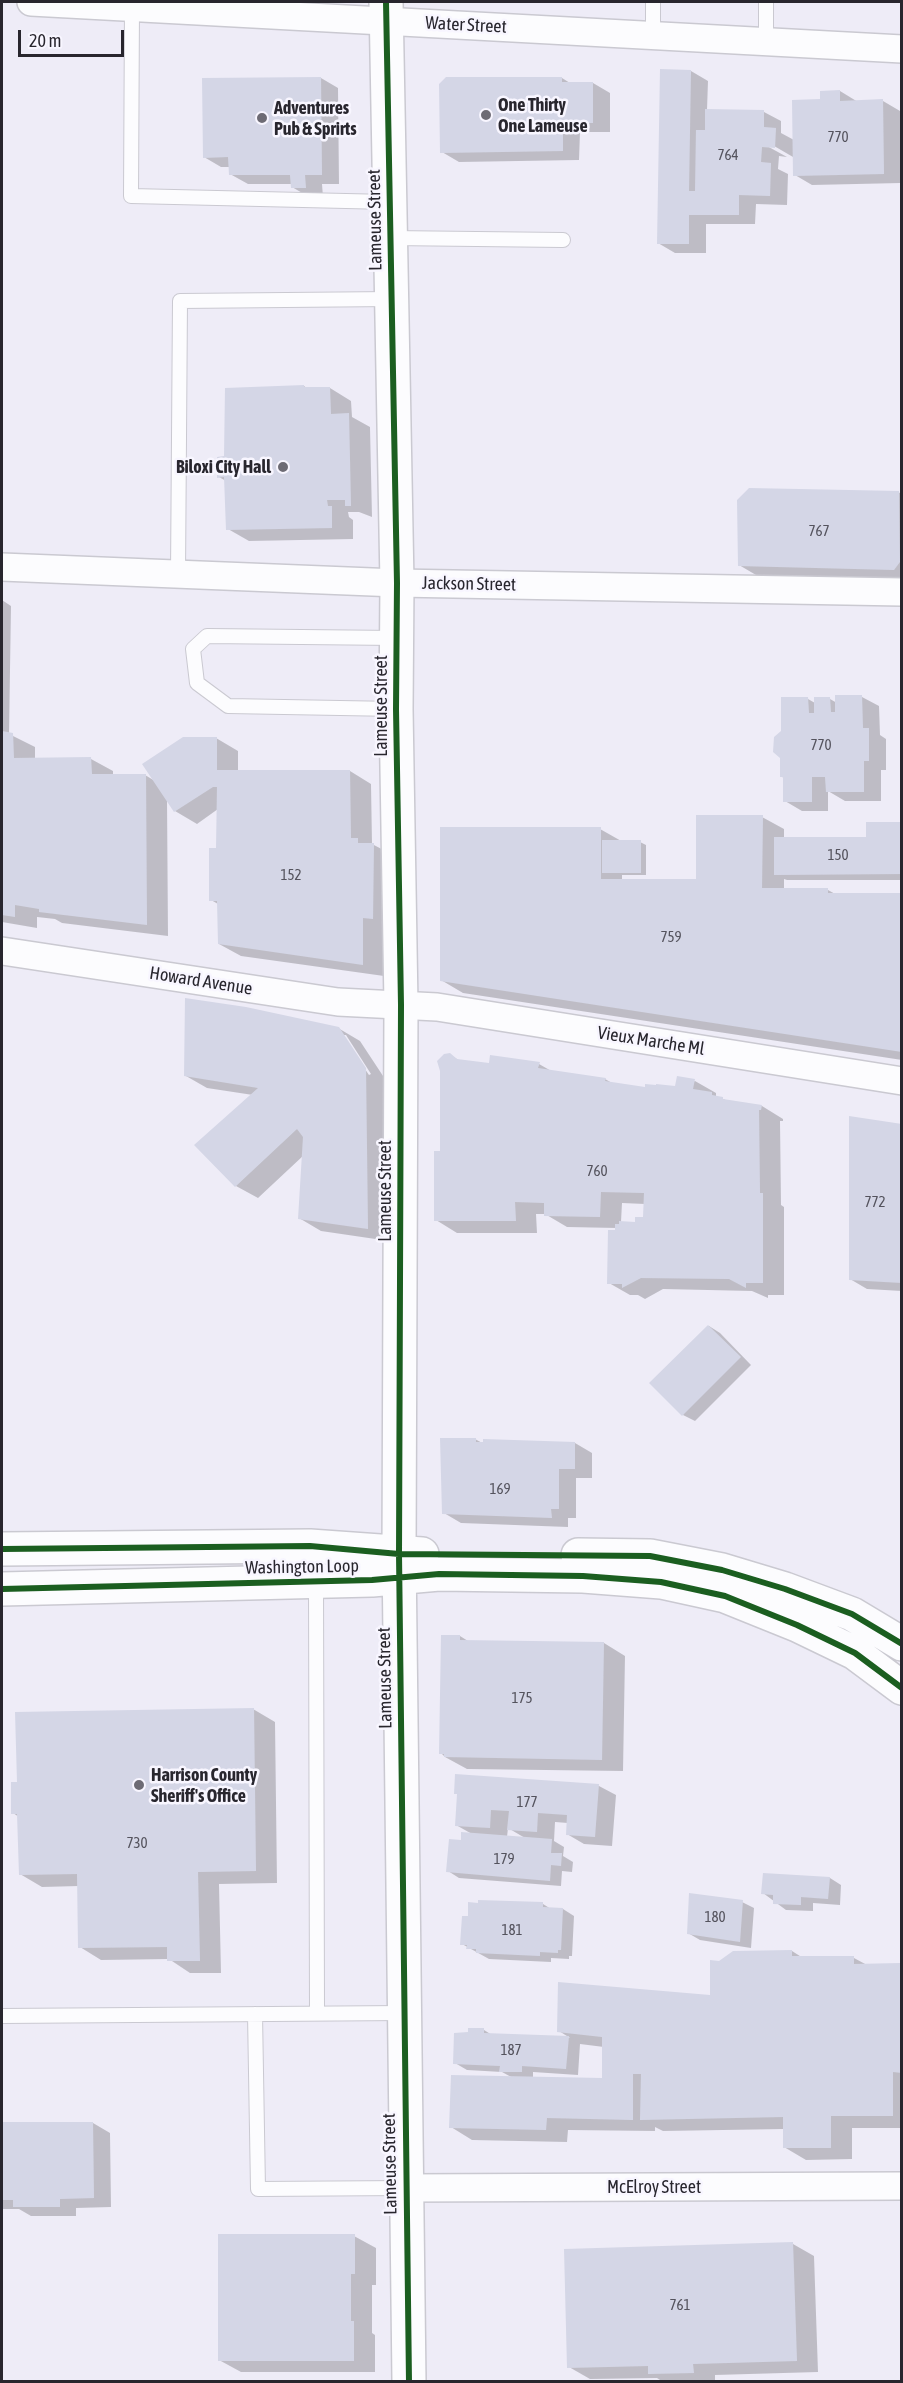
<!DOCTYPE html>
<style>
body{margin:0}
#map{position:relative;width:903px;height:2383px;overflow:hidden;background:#eeecf7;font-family:"Asap Condensed",sans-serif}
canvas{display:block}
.frame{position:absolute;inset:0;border:3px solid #28262e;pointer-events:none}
.scale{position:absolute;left:18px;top:30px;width:106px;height:27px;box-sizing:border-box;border:3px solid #28262e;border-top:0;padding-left:8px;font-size:18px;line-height:21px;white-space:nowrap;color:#28262e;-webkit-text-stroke:4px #f8f6ff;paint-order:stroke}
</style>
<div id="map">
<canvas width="903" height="2383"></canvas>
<div class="frame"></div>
<div class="scale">20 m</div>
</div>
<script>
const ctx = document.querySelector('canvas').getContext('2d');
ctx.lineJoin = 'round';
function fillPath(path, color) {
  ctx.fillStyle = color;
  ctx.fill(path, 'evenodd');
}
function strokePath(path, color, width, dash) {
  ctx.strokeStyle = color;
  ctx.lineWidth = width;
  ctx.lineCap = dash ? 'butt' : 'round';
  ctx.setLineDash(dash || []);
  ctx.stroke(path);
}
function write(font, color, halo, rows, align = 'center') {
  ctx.font = font + ' "Asap Condensed",sans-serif';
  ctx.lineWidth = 5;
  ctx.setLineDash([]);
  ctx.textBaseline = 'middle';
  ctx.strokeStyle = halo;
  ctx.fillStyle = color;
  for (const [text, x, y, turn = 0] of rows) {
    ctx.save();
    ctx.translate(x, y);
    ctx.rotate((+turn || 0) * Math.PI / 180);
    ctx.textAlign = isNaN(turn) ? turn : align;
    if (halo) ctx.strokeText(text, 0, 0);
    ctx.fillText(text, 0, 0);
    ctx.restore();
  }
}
fillPath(new Path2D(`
 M691 71 708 81 707 110 764 112 781 121V133L794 140 821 101 840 91 858 102 883 101 900 111 901 183 812 185 795 175 793 157 769 143 767 146 787 157 779 156 778 169 788 174 787 205 756 204 755 224H706V253H675L658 243Z
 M321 78 338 88 339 184H322L323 197H309L292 187V184H248L230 174V167H221L204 157Z
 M562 78 570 83H593L610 93V132H580L579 160 459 162 442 152Z
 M304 386 308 389 330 388 351 401 352 417 370 427 372 517 359 512H348L349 517 353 520V539L249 541 228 529 226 481 219 477 226 458V389Z
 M898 492 902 494V578L756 575 739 565Z
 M2 600 11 606 9 734 35 747V759H91L113 771V776L145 775 155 781 216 738 238 751V771H350L371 784 372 844 395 856 384 976 241 956 219 944 218 904 211 900 218 850V809L197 824 175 811 167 799 168 936 62 923 55 919 37 917V928L2 922Z
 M862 697 879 706 880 735 886 739V770H881V801H845L828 791V811H802L785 801V778L782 777 783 731 808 699 815 703 830 699 837 703Z
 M762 817 784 829V838H867L902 824V880H787L784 879V890H828L837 895H902V1060L463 993 441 980 600 829 623 842H640L646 845V875H622V881H698Z
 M338 1028 360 1041 387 1082 389 1241 321 1231 299 1218 304 1155 258 1198 236 1186 253 1095 207 1088 186 1076ZM342 1035H346L371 1074 369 1075Z
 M449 1054 460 1061 490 1065 539 1064 553 1072 605 1079 612 1083 646 1088H676L695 1081 716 1093V1096L728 1101 762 1106 783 1119V1121H780L781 1205 784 1207V1295H768V1298L752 1291 663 1289 645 1299 638 1295H630L609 1283 617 1228 567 1227 545 1214H536L537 1233H457L436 1220ZM622 1203 645 1204V1218L636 1223 621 1222Z
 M902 1125V1291L867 1289 850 1279Z
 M709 1326 720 1333 751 1365 695 1421 683 1415Z
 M475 1439 484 1444V1440L575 1443 592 1453V1478H576V1518H568V1527L461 1523 444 1513Z
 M442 1636H460L468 1641 604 1643 625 1656 623 1771 467 1769 445 1757 441 1753Z
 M253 1709 275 1722 277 1883 219 1884 221 1973H190L169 1959 101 1960 80 1947 79 1886 42 1887 20 1874 19 1817 13 1813Z
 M599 1786 616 1795 612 1846 584 1844 567 1834 568 1823 555 1822 554 1841 564 1847 563 1856 573 1862 572 1872 562 1871 561 1886 459 1878 448 1871 462 1842 472 1834 456 1825 458 1794ZM508 1828 525 1838 507 1837Z
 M830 1878 841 1885 840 1905 813 1903V1911L786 1910 763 1893Z
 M742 1902 754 1908 751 1948 700 1940 688 1933Z
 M543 1904 551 1909H563L574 1916 572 1956H569V1959L551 1958V1962L489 1959 462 1944Z
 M792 1951 803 1958H854L867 1965H902V2128H852V2159L806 2160 784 2147V2129L663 2131 655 2127V2131L568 2130 567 2142 472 2140 451 2127 513 2078 502 2072 467 2070 455 2063 484 2030 492 2035 570 2038 559 2031 712 1997ZM580 2044 604 2047V2080L533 2078V2072L578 2075Z
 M93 2123 110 2133 111 2207 76 2208V2216H31L19 2209H2V2124Z
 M354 2236 376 2248V2285H372V2333L375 2335V2372H241L219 2360Z
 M793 2244 814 2256 818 2372 715 2375V2382H663L657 2378 590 2379 569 2367Z`), '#0003');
fillPath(new Path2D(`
 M660 69 691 70 689 191H695L696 130H705V109L764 110V127L776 128 775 148 762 147 761 162 771 163 770 196 739 195V215H689V244H657Z
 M321 77 322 175H305L306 188H291L290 175H229L228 157 203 158 202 78Z
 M446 77H562V82H593V123H563V151L440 153 439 84Z
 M840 90V101L883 99 884 174 793 176 792 100 820 99V91Z
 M304 385V387H330L331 414 349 413 351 506H345V500H327L328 506H332V528L226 530 224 477 217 478V457L224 456 225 388Z
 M749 488 899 491 900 562 894 570 738 566 737 500Z
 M835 695H862L863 728H869V761H864V792H826L825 777H812V802H783V777H780V758L773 752 774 737 781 731V697H808L809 713H814V697H830L831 712H835Z
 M2 731 13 733 14 758 91 757 92 774H146L147 925 39 912V909L15 905V917L2 915Z
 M183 737H217V770H350L351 838H358V843H374L373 919 363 918V965L218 944 217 901H209V848H216L217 787H213L174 812 142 764Z
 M696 815H763L762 888H828V893H902V1052L440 981V827H601V879H696Z
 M866 822H902V874L774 875V837H866Z
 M602 840H641V873H602Z
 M185 998 246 1007 339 1027 366 1068 368 1229 298 1219 303 1137 297 1129 235 1187 194 1145 258 1088 184 1076Z
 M450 1053 457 1059 489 1063 490 1055 540 1062 538 1068 606 1078 605 1081 645 1087V1084L656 1085V1084L675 1086 677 1076 695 1079 693 1089 712 1092V1095L723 1097V1099L762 1105 761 1110H759L760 1193H763V1283H746V1288L729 1279 641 1278 622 1288V1284H607L608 1230H615V1224H619V1221L635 1222V1217H643L644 1193 601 1192 600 1217 544 1216V1203L515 1202 516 1221H434V1151H440V1071L437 1061 444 1054Z
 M849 1116 902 1124V1283L849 1280Z
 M708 1325 741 1357 682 1416 649 1383Z
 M440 1438H476V1442H483V1439L575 1442V1469H559V1509H551L552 1518 442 1514Z
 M441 1635H460V1640L604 1642 602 1760 444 1757V1754H439Z
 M254 1708 256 1871 198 1872 200 1961H167V1947L78 1948 77 1874 19 1875 17 1814H11V1782H17L15 1712Z
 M455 1774 599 1784 595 1837 566 1835 567 1815 538 1813 537 1832 507 1830 509 1811 491 1810 490 1828 455 1826 457 1794H454Z
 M461 1832 552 1839 551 1853H562L561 1866 551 1865 550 1881 446 1872 449 1839 461 1840Z
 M763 1873 830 1877 828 1899 801 1897V1905L773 1904V1895L761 1894Z
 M689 1893 743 1900 740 1942 687 1934Z
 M478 1900 543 1902V1907L563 1908 561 1950H558V1953L540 1952V1956L476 1953V1949H466L467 1945H460L462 1916H468V1902L478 1903Z
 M792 1950V1956H854V1964L900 1963 902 2073 893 2072V2116H831V2148H783V2117L640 2120 641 2074H633V2120L547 2118 546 2130 449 2128 451 2075 602 2078V2037L557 2032 558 1982 710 1995V1960L719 1961 733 1951Z
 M468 2028H484V2033L569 2036 566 2069 522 2066V2072H499L500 2066 453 2064 454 2033 468 2032Z
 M2 2122H93L94 2198 60 2199V2207H13V2200H2Z
 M218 2234H355V2274H351V2321H354V2361H218Z
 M793 2242 797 2361 693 2364 694 2373 648 2374V2366L567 2368 564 2249Z`), '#d4d6e6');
const lane = new Path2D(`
 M653 2V35
 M766 2V42
 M132 7 131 196 389 202
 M390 238 563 240
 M178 574 180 301 392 299
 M396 709 228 706 197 683 193 649 207 636 396 638
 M316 1582 317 2013
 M255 2014 258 2189 406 2188
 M2 2016 404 2013`);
const street = new Path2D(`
 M31 2 902 49
 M2 567 397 583 902 592
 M2 951 338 1002 437 1007 902 1081
 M406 2188 902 2186`);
const secondary = new Path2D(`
 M386 2 397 583 396 709 401 1005 399 1554 409 2382
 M2 1549 310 1546 422 1554
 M578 1555 650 1556 722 1570 785 1589 852 1614 902 1644
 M2 1589 372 1580 439 1574 583 1576 661 1582 725 1596 797 1625 855 1653 902 1688`);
strokePath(lane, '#cac9d1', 16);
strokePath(street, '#cac9d1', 30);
strokePath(secondary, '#cac9d1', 36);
strokePath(lane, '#fcfcfe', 14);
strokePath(street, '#fcfcfe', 27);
strokePath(secondary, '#fcfcfe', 33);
strokePath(new Path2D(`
 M386 2 397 583 396 709 401 1005 399 1554 409 2382
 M2 1549 310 1546 399 1554 650 1556 722 1570 785 1589 852 1614 902 1644
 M2 1589 372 1580 439 1574 583 1576 661 1582 725 1596 797 1625 855 1653 902 1688`), '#1b5e20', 6);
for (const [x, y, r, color] of [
 [486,115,6,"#6d6b74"],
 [262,118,6,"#6d6b74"],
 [283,467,6,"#6d6b74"],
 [139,1785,6,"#6d6b74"]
]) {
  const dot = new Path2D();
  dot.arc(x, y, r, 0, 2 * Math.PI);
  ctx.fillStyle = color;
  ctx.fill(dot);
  strokePath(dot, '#f8f6ff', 2);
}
write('15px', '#54535d', null, [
 ["770",838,137],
 ["764",728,155],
 ["767",819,531],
 ["770",821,745],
 ["150",838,855],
 ["152",291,875],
 ["759",671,937],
 ["760",597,1171],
 ["772",875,1202],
 ["169",500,1489],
 ["175",522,1698],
 ["177",527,1802],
 ["730",137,1843],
 ["179",504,1859],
 ["180",715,1917],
 ["181",512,1930],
 ["187",511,2050],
 ["761",680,2305]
]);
write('18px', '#28262e', '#f8f6ff', [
 ["Water Street",466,25,3],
 ["Lameuse Street",375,220,-91],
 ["Jackson Street",469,584,1],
 ["Lameuse Street",381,706,-90],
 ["Howard Avenue",201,981,9],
 ["Vieux Marche Ml",651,1041,9],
 ["Lameuse Street",385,1191,-90],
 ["Washington Loop",302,1567,-1],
 ["Lameuse Street",385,1678,-91],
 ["Lameuse Street",390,2164,-91],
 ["McElroy Street",654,2187]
]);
write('bold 18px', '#28262e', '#f8f6ff', [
 ["One Thirty",498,105],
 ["One Lameuse",498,126],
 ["Adventures",274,108],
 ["Pub & Sprirts",274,129],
 ["Biloxi City Hall",271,467,"right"],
 ["Harrison County",151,1775],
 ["Sheriff's Office",151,1796]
], 'left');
</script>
